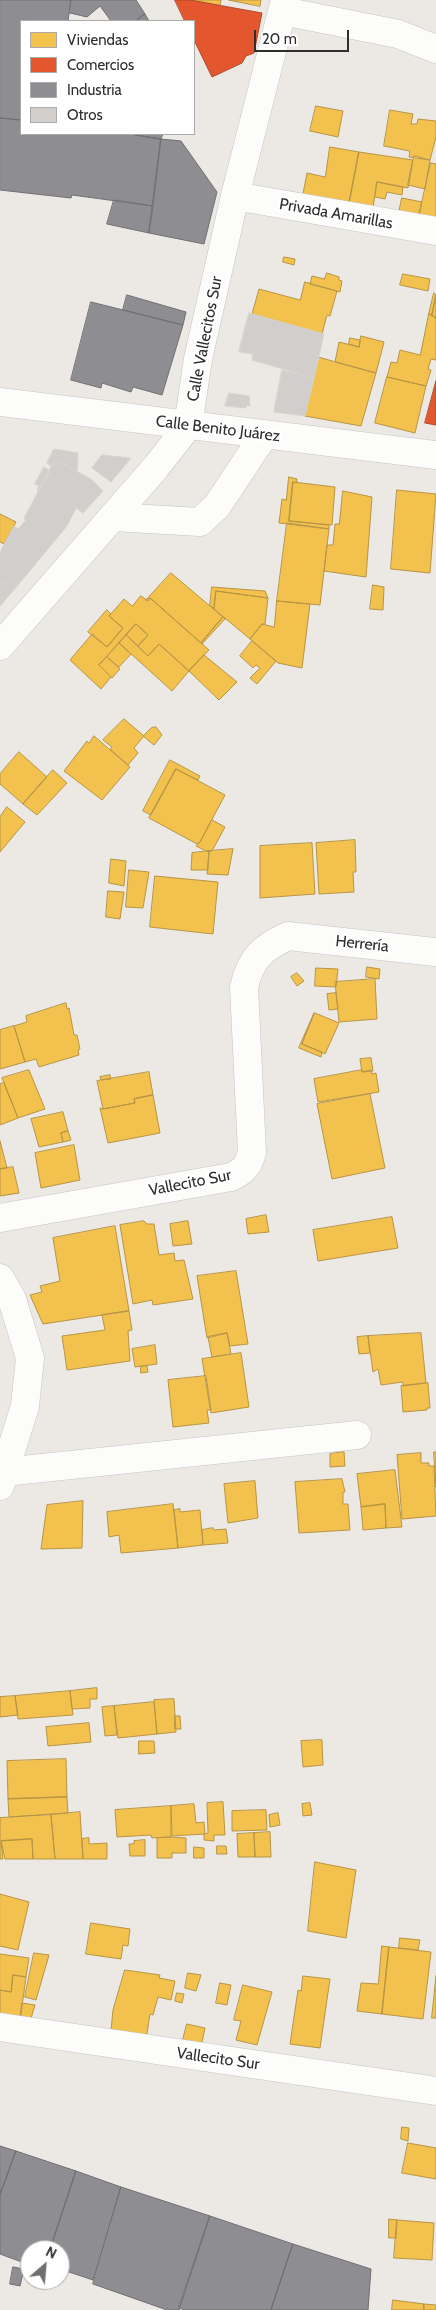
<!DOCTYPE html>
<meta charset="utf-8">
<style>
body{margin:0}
#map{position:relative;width:436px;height:2310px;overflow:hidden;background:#ece8e4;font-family:Cabin,sans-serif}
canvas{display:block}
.legend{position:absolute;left:20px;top:20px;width:175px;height:115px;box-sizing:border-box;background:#fff;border:1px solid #ababab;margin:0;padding:6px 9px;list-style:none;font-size:15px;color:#2e2e2e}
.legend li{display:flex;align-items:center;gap:10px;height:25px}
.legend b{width:25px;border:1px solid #ababab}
.north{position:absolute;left:20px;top:2240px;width:50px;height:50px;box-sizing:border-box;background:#fff;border:1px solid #ababab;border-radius:50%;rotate:27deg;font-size:14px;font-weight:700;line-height:20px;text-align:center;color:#2e2e2e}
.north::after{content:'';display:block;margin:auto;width:18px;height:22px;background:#706f6e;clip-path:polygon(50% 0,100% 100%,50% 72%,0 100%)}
.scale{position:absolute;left:254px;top:30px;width:95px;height:22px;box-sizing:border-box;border:2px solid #2e2e2e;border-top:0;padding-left:6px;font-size:15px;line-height:18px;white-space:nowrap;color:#2e2e2e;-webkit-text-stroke:4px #fff;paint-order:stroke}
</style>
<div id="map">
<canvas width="436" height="2310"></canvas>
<ul class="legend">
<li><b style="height:14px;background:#f2c14e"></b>Viviendas</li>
<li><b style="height:14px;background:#e4572e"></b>Comercios</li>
<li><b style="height:14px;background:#8d8d92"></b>Industria</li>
<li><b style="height:14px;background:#d1cecb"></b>Otros</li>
</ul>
<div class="north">N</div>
<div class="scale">20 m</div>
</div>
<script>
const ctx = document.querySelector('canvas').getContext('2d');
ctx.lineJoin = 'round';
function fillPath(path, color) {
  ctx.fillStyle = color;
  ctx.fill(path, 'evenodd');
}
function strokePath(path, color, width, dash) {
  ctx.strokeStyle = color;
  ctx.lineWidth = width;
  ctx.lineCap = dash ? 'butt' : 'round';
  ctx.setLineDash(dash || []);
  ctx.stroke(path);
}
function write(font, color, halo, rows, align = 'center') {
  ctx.font = font + ' Cabin,sans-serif';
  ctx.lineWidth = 5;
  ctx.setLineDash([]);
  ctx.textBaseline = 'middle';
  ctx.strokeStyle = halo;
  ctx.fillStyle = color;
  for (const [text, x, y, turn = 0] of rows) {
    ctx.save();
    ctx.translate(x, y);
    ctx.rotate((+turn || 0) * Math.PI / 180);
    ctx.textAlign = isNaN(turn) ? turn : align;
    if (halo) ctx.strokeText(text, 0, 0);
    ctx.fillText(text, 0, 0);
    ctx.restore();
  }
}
const homes = new Path2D(`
 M190 0H221L220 5Z
 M229 0H261L260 6Z
 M316 106 343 111 338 137 310 131Z
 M390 110 413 114 411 124H417L418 119 436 121V137L430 160 409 157 410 151 384 146Z
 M330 147 359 152 348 209 302 199 307 173 325 177Z
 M359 152 413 160 408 188 377 182 372 214 348 209Z
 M414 156 430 160 425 189 408 185Z
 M431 163 436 164V218L419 215Z
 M377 182 403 187 402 195 387 192 385 199 375 197Z
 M402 198 422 202 418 221 398 218Z
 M284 257 295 259 294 265 283 262Z
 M327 273 339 277V280L342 281 340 292 310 284 312 276 324 279Z
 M403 274 430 279 428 291 400 285Z
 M305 282 337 291 330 316 327 315 322 334 252 314 259 289 300 300Z
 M434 293 436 295 432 315 429 314Z
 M436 295V318L432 315Z
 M429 314 436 318V360L431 359 428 369 431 370 426 386 387 377 391 362 397 363 400 350 420 355Z
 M361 336 384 342 376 373 335 362 339 342 359 347Z
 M350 338 360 340 359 347 349 344Z
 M318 357 376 373 361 426 305 416Z
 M387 377 426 386 415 433 375 423Z
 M289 477 297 479V483L293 482 289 521 329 525V529L279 523 282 499 286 500Z
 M293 482 335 487 332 525 289 521Z
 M397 490 436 494 430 573 391 569Z
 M343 491 372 497 366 577 324 571 327 545H333L335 524H339Z
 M0 514 16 522 4 544 0 542Z
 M287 523 329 529 320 605 277 601Z
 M171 573 223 617 201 643 150 598 146 600Z
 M373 585 384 587 383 610 370 609Z
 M212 587 265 591 268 598 216 591 214 609 210 605Z
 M216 591 268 598 265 624H262L250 639 214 609Z
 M141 596 148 601 150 598 209 650 189 671 159 644 148 656 138 646 148 635 136 624 99 665 111 677 101 689 70 660 92 634 107 647 123 628 109 616 124 599 132 606Z
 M277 601 310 604 302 668 278 663 250 639 262 624 274 627Z
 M107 610 111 614 109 616 123 628 107 647 88 632Z
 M223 617 225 619 202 644 201 643Z
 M136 624 148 635 138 646 126 635Z
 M126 635 148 656 159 644 189 671 172 691 119 643Z
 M252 641 276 661 257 684 250 678 260 668 256 665 253 668 240 656Z
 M119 643 131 654 119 667 107 657Z
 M204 655 237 682 219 700 189 671Z
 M107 657 120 669 112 678 99 665Z
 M124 719 144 736 134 748 138 753 128 765 110 749 112 747 103 740Z
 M156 727 162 735 154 745 143 736 151 728Z
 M94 736 130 767 102 800 64 771 87 741 89 743Z
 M19 752 47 777 23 804 0 784V774Z
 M170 760 200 776 198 780 176 769 151 815 143 811Z
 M176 769 225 795 200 842 197 844 149 818Z
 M53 770 67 783 37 815 23 804Z
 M7 807 25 822 0 852V817Z
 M212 820 225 827 212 851 208 852 196 846 200 842Z
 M355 840 356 872H353L354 892 319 894 316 843Z
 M312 843 315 894 260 898V846Z
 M233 849 228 875 207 874 209 851Z
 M209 851 208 870H191L192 853Z
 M111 859 126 861 124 886 109 883Z
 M129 870 149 872 143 908 126 907Z
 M155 876 218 882 213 934 150 927Z
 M108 891 124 892 120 919 106 917Z
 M367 967 380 969 379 979 366 977Z
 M316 968 338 969 336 987 315 986Z
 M297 973 304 981 297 986 291 977Z
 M375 979 377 1019 339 1022 335 982Z
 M336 993 338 1009 329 1010 327 994Z
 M66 1003 67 1009 69 1008 74 1035H77L80 1049 78 1050 79 1055 39 1067 36 1059 25 1062 14 1026 27 1022 26 1016Z
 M314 1013 302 1044 322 1052 321 1057 299 1048Z
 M315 1013 339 1023 325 1054 302 1044Z
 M14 1026 25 1062 0 1069V1030Z
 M371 1058 373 1071 362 1072 360 1059Z
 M29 1070 45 1109 18 1118 2 1078Z
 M362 1070V1072L371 1070 372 1074 376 1073 379 1092 318 1102 314 1079Z
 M149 1072 153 1095 134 1099 135 1103 103 1109 97 1081Z
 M110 1075 111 1079 101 1080 100 1077Z
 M4 1083 18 1118 0 1125V1084Z
 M370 1094 385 1168 332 1179 317 1104Z
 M153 1095 160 1133 108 1143 100 1108 103 1109 135 1103 134 1099Z
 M63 1112 68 1131 61 1133 63 1142 39 1147 31 1119Z
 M68 1131 71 1140 63 1142 61 1133Z
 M0 1141 7 1168 0 1169Z
 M74 1145 80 1180 41 1188 35 1153Z
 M13 1167 19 1193 0 1196V1169Z
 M266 1215 269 1232 248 1234 246 1219Z
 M392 1217 398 1248 318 1261 313 1230Z
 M144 1221 147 1224H154L159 1255 174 1253 175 1261 184 1260 193 1299 153 1305 152 1300 133 1304 120 1225Z
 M188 1221 192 1244 173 1246 170 1224Z
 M115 1226 129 1311 43 1324 30 1295 42 1292 40 1286 60 1281 53 1238Z
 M236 1271 248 1344 230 1346 227 1333 207 1338 197 1276Z
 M129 1311 132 1330 128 1331 130 1361 67 1370 62 1336 105 1330 102 1315Z
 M227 1333 231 1354 212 1357 208 1337Z
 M421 1333 426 1383 403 1386V1382L381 1385 378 1369 373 1372 368 1336Z
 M368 1336 370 1353 359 1354 357 1337Z
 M155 1345 157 1364 135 1367 132 1349Z
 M241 1353 249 1407 211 1413 202 1359Z
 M141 1366H147L148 1372 141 1373Z
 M206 1376 211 1410H207L209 1423 173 1427 168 1380Z
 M428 1383 430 1408H427V1410L403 1412 401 1386Z
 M344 1452 345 1466 330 1467V1454Z
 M434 1452H436V1487Z
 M421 1453V1463H429V1466H434L436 1516 402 1519 397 1455Z
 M395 1470 402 1527 386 1528 385 1504 361 1507 357 1474Z
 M342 1479 345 1492H343V1504H348L350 1530 299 1533 295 1482Z
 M255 1481 258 1518 228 1523 224 1484Z
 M83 1501 82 1548 41 1549 47 1505Z
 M173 1504 178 1548 121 1553 119 1535 109 1537 107 1512Z
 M385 1504 386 1528 363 1530 361 1507Z
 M180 1509V1512L200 1510 203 1545 178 1548 174 1510Z
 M213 1528 214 1530 226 1529 228 1543 203 1545 202 1530Z
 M97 1688V1699H90V1708L72 1709 70 1691Z
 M70 1691 73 1715 18 1719 15 1696Z
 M15 1696 18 1715 0 1717V1697Z
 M174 1699 176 1732 157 1734 154 1700Z
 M154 1702 157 1734 118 1738 114 1706Z
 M114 1706 117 1735 105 1736 102 1707Z
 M175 1716H180L181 1729H175Z
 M89 1723 91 1742 48 1746 46 1727Z
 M322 1740 323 1765 303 1767 301 1741Z
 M139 1741H154L155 1753 139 1754Z
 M66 1759 67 1797 8 1799 7 1761Z
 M67 1797 68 1813 9 1817 8 1799Z
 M223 1802 225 1835H214V1841L204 1840V1834L208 1833 207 1803Z
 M310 1803 312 1815 303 1816 302 1804Z
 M194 1804 196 1823 204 1822 205 1834 172 1836 171 1806Z
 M171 1806V1837L152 1838 151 1835 117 1837 115 1810Z
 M266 1810 267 1830 232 1831V1811Z
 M80 1812 83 1859H55L51 1815Z
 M278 1813 280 1825 270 1827 269 1815Z
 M51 1815 55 1859H33L32 1839 1 1841 3 1859H0V1818Z
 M270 1832 271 1857H255L254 1833Z
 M254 1833 255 1857H238L237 1834Z
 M171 1837 186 1838V1853H172V1858H157V1838Z
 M89 1838V1844L107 1843V1859H83L82 1839Z
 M32 1839 33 1859H5L1 1841Z
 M145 1840V1856H130L129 1844H134V1841Z
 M217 1846H226L227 1854H217Z
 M194 1847 204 1848V1858H194Z
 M315 1862 356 1870 346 1938 308 1931Z
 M0 1894 29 1902 18 1950 0 1946Z
 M91 1923 130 1929 128 1946 123 1945 121 1959 86 1954Z
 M400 1938 420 1940 418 1950 399 1948Z
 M382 1946 389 1947 382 2014 357 2011 361 1983 378 1984Z
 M389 1947 431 1952 423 2019 382 2014Z
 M34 1953 49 1955 36 2000 25 1997Z
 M0 1954 29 1958 26 1977 13 1975 11 1992 0 1990Z
 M125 1970 160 1975 159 1978 175 1981 171 2000 158 1997 153 2015 150 2014 146 2040 111 2030 113 2010Z
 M188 1973 201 1975 196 1991 185 1988Z
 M13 1975 26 1977 20 2021 0 2018V1990L11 1992Z
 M303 1976 330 1979 320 2048 290 2044 298 1990 301 1991Z
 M436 1976V2018H432Z
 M220 1983 231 1985 227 2005 216 2003Z
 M243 1985 272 1992 257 2045 236 2040 241 2021 234 2020Z
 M177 1993 184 1994 182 2003 175 2001Z
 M22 2003 35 2005 30 2022 20 2021Z
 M187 2024 205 2028 201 2047 182 2044Z
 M402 2127 409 2128 408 2141 401 2139Z
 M408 2143 436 2148V2179L402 2173Z
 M389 2219 397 2220 396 2238H389Z
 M397 2220 434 2223 432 2260 394 2258Z
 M393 2300 424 2304V2310H392Z
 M424 2304 436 2305V2310H424Z`);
fillPath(homes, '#f2c14e');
strokePath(homes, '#b79544', 1);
const shops = new Path2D(`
 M175 0H190L262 13 254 53 246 56 242 63 212 77 194 40V21H185Z
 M436 381V425L425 423Z`);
fillPath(shops, '#e4572e');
strokePath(shops, '#ad4b2e', 1);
const industry = new Path2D(`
 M0 0H71L68 21H21V120L0 118Z
 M71 0H136L145 14 136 21H111L100 6 87 17 70 13Z
 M145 14 149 21H136Z
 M0 118 21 120V134H130L161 139 153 206 72 195 71 198 0 190Z
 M130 134H163L161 139Z
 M161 139 181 141 217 192 204 244 149 233Z
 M114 200 153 206 149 233 107 224Z
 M127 295 186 312 183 325 123 310Z
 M91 302 183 325 162 395 133 387 131 392 102 383 101 388 71 380Z
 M0 2146 16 2151 0 2195Z
 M16 2151 76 2171 50 2250H30V2265L0 2254V2195Z
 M76 2171 121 2187 93 2280 60 2269V2250H50Z
 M121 2187 210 2216 179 2310H167L93 2284Z
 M210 2216 293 2244 271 2310H185L179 2308Z
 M293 2244 371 2269 368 2310H271Z
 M13 2267 24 2269 20 2286 10 2284Z`);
fillPath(industry, '#8d8d92');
strokePath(industry, '#707074', 1);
const building = new Path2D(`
 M249 313 324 334 314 378 252 360 253 354 239 352Z
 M282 370 314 378 305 416 274 412Z
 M229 393 249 396 250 406 246 405V408L225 406Z
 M54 449 78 453 77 471 55 460 52 467 47 463Z
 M102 455 131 458 111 482 92 468Z
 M55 460 91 479 103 491 83 513 76 508 67 526 18 585 0 582V552L14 526 18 529 26 520 24 519Z
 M44 467 50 471 39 491 37 490 39 486 35 484Z
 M0 582 18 585 0 606Z`);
fillPath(building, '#d1cecb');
strokePath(building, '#d7d4d0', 1);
const minor = new Path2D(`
 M283 11 398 34 436 49
 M235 196 436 231
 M0 402 436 455
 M113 517 200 522 217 506 264 435
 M0 646 156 467 188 426 198 359 235 196 285 0
 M0 1218 231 1177C244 1171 249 1165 252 1152L244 987C251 958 262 948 288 936L436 952
 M0 1278 12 1299 30 1358 25 1406 0 1486
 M4 1472 357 1435
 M0 2027 436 2091`);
strokePath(minor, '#c5c4c5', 29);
strokePath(minor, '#fcfcfb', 28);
write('16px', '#2e2e2e', '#fff', [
 ["Privada Amarillas",336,214,10],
 ["Calle Vallecitos Sur",205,339,-79],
 ["Calle Benito Juárez",218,429,7],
 ["Herrería",362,944,6],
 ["Vallecito Sur",190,1183,-11],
 ["Vallecito Sur",218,2059,8]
]);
</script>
